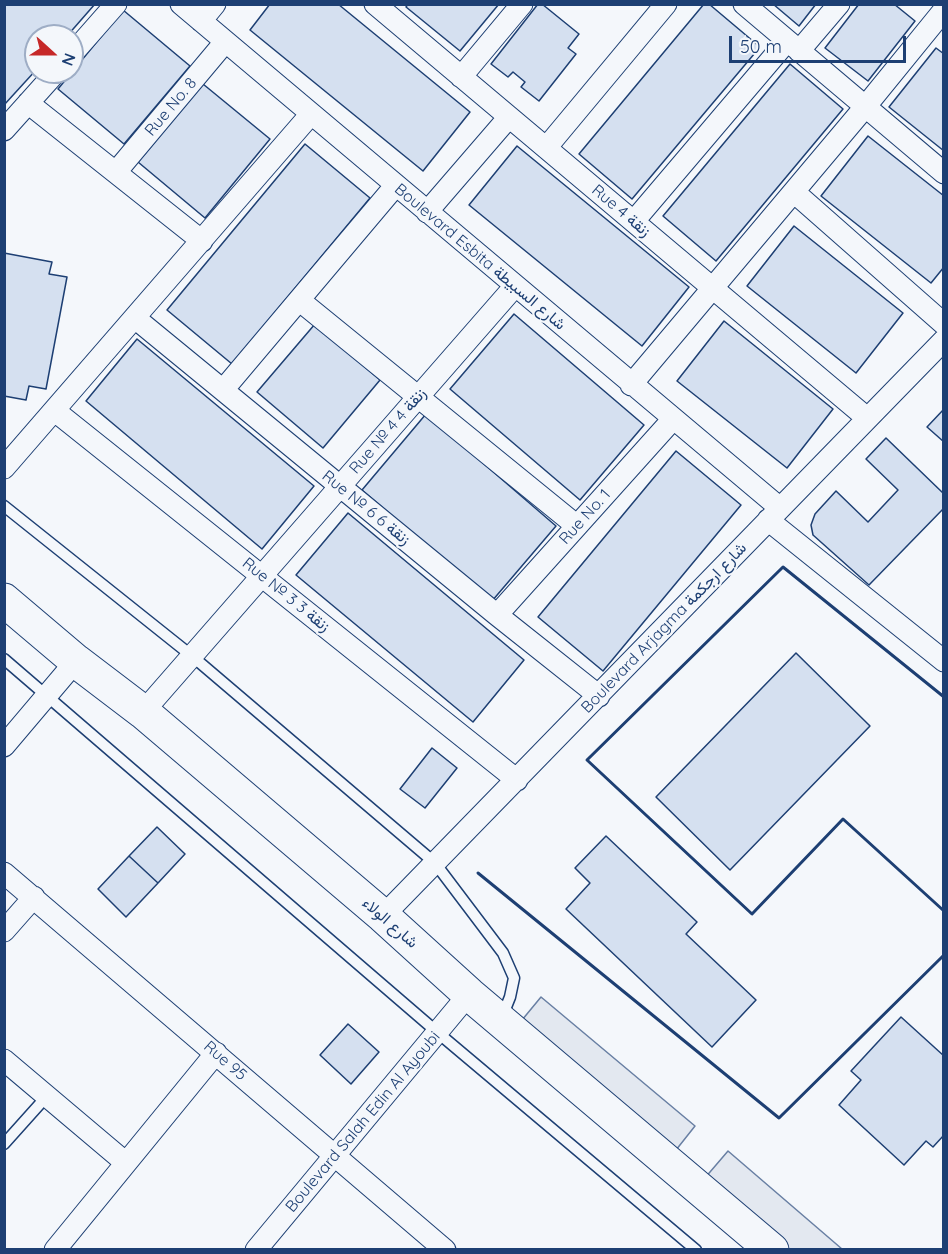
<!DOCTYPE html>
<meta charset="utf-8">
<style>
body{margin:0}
#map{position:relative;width:948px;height:1254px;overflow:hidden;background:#f4f7fb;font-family:Quicksand,sans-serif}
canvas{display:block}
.frame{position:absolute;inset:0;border:6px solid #1d3f73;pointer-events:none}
.north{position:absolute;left:24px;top:24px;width:60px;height:60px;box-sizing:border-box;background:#f4f7fb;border:2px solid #9eadc5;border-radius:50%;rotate:111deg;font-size:16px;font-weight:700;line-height:24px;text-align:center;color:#1d3f73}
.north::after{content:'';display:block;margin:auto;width:21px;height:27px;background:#c62828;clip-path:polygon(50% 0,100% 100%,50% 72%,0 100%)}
.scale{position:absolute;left:729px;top:36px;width:177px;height:27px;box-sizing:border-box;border:3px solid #1d3f73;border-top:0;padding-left:8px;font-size:18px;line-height:21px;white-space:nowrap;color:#1d3f73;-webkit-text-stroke:4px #f4f7fb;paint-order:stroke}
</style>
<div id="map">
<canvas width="948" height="1254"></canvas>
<div class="frame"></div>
<div class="north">N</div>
<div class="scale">50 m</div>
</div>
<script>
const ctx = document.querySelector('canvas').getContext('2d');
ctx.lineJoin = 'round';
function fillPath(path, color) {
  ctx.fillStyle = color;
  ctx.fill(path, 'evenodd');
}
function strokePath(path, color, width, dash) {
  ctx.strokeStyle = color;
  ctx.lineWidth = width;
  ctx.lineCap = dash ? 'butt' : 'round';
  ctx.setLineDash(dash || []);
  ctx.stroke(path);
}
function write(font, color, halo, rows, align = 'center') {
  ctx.font = font + ' Quicksand,Vazirmatn,sans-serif';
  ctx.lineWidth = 4.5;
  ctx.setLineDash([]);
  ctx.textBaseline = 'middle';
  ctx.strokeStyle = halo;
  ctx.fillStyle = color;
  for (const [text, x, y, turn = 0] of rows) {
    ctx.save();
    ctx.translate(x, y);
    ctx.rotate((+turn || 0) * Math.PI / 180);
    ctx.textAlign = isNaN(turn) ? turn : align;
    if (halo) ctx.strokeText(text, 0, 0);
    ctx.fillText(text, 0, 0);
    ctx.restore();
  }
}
const parking = new Path2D(`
 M541 997 695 1126 676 1150 522 1020Z
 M728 1151 842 1249H785L704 1179Z`);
fillPath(parking, '#e3e8f0');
strokePath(parking, '#687fa3', 1.5);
const building = new Path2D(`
 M4 4H95L67 36H36V70L4 105Z
 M270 4H338L470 112 423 171 250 30Z
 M408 4H499L460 51 406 7Z
 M538 4H542L579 34 568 48 576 54 539 101 521 87 525 82 513 72 508 77 491 64Z
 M704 4H709L760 47 632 199 579 154Z
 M773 4H816L799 26Z
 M859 4H894L915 21 868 81 825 48Z
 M123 10 190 66 124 144 58 89Z
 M936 48 944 54V151L889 107Z
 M790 64 843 109 716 261 663 216Z
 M203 84 270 139 205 218 138 162Z
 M868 136 944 196V267L931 283 821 196Z
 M305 144 370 198 232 364 167 310Z
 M517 146 689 287 642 346 469 205Z
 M794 226 903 313 856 373 747 286Z
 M4 253 52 262 49 274 67 277 46 389 29 386 26 400 4 396Z
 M514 314 644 425 580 500 450 389Z
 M724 321 833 409 787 468 677 381Z
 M315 324 380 380 323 448 257 392Z
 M137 339 314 486 262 549 86 401Z
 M944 409V442L927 427Z
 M426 414 556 526 492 601 362 490Z
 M886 438 944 494V508L869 585 813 535 811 525 815 514 836 491 868 522 898 490 866 459Z
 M676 451 741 505 603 671 538 617Z
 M348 513 524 660 473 722 296 575Z
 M796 653 870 726 730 870 656 797Z
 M432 748 457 768 425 808 400 789Z
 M157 827 185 854 158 883 129 856Z
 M606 836 697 922 686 934 756 1000 712 1047 566 909 590 883 575 868Z
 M129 856 158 883 126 917 98 889Z
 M901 1017 944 1056V1135L933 1147 926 1141 904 1165 839 1105 861 1080 851 1071Z
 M348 1024 379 1052 351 1084 320 1055Z`);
fillPath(building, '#d5e0f0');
strokePath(building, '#1d3f73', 1.5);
const lane = new Path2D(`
 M4 506 192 656 435 863 503 953 514 978 510 997 502 1017
 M4 659 437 1032 696 1250
 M4 1144 47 1096`);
const street = new Path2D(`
 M181 4 780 508
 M375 4 867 418
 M744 4 944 173
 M201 21 215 4
 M799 51 839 4
 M72 54 116 4
 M461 77 522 4
 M28 103 202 241
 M4 130 56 72
 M546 148 666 4
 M116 172 225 42
 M794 192 944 324
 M427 212 509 117
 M634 221 787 41
 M299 300 577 526
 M135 318 497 615 599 696
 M631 385 865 107 944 10
 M223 390 396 185
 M55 411 517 780
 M4 468 311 114
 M768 520 944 661
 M497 615 673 419
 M143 712 515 286
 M4 746 76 661
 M4 873 445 1250
 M383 916 944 340
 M4 931 34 897
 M4 1060 126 1163
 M55 1250 216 1053
 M256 1250 469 994`);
const primary = new Path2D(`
 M4 600 76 661 143 712 383 916 469 994 772 1250`);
strokePath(lane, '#1d3f73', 13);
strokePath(street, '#1d3f73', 23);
strokePath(primary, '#1d3f73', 35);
strokePath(lane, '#f4f7fb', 10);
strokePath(street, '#f4f7fb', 21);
strokePath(primary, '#f4f7fb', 33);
strokePath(new Path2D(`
 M944 697 783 567 587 760 752 914 843 819 944 911
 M478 873 779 1118 944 955`), '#1d3f73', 3);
write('16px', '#1d3f73', '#f4f7fb', [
 ["Rue No. 8",171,107,-50],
 ["Rue 4 زنقة",621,211,40],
 ["Boulevard Esbita شارع السبيطة",480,257,40],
 ["Rue № 4 زنقة 4",388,431,-49],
 ["Rue № 6 زنقة 6",366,508,39],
 ["Rue No. 1",585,517,-48],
 ["Rue № 3 زنقة 3",286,595,39],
 ["Boulevard Arjagma شارع ارجكمة",664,628,-46],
 ["شارع الولاء",390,923,41],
 ["Rue 95",225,1061,41],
 ["Boulevard Salah Edin Al Ayoubi",363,1122,-50]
]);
</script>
